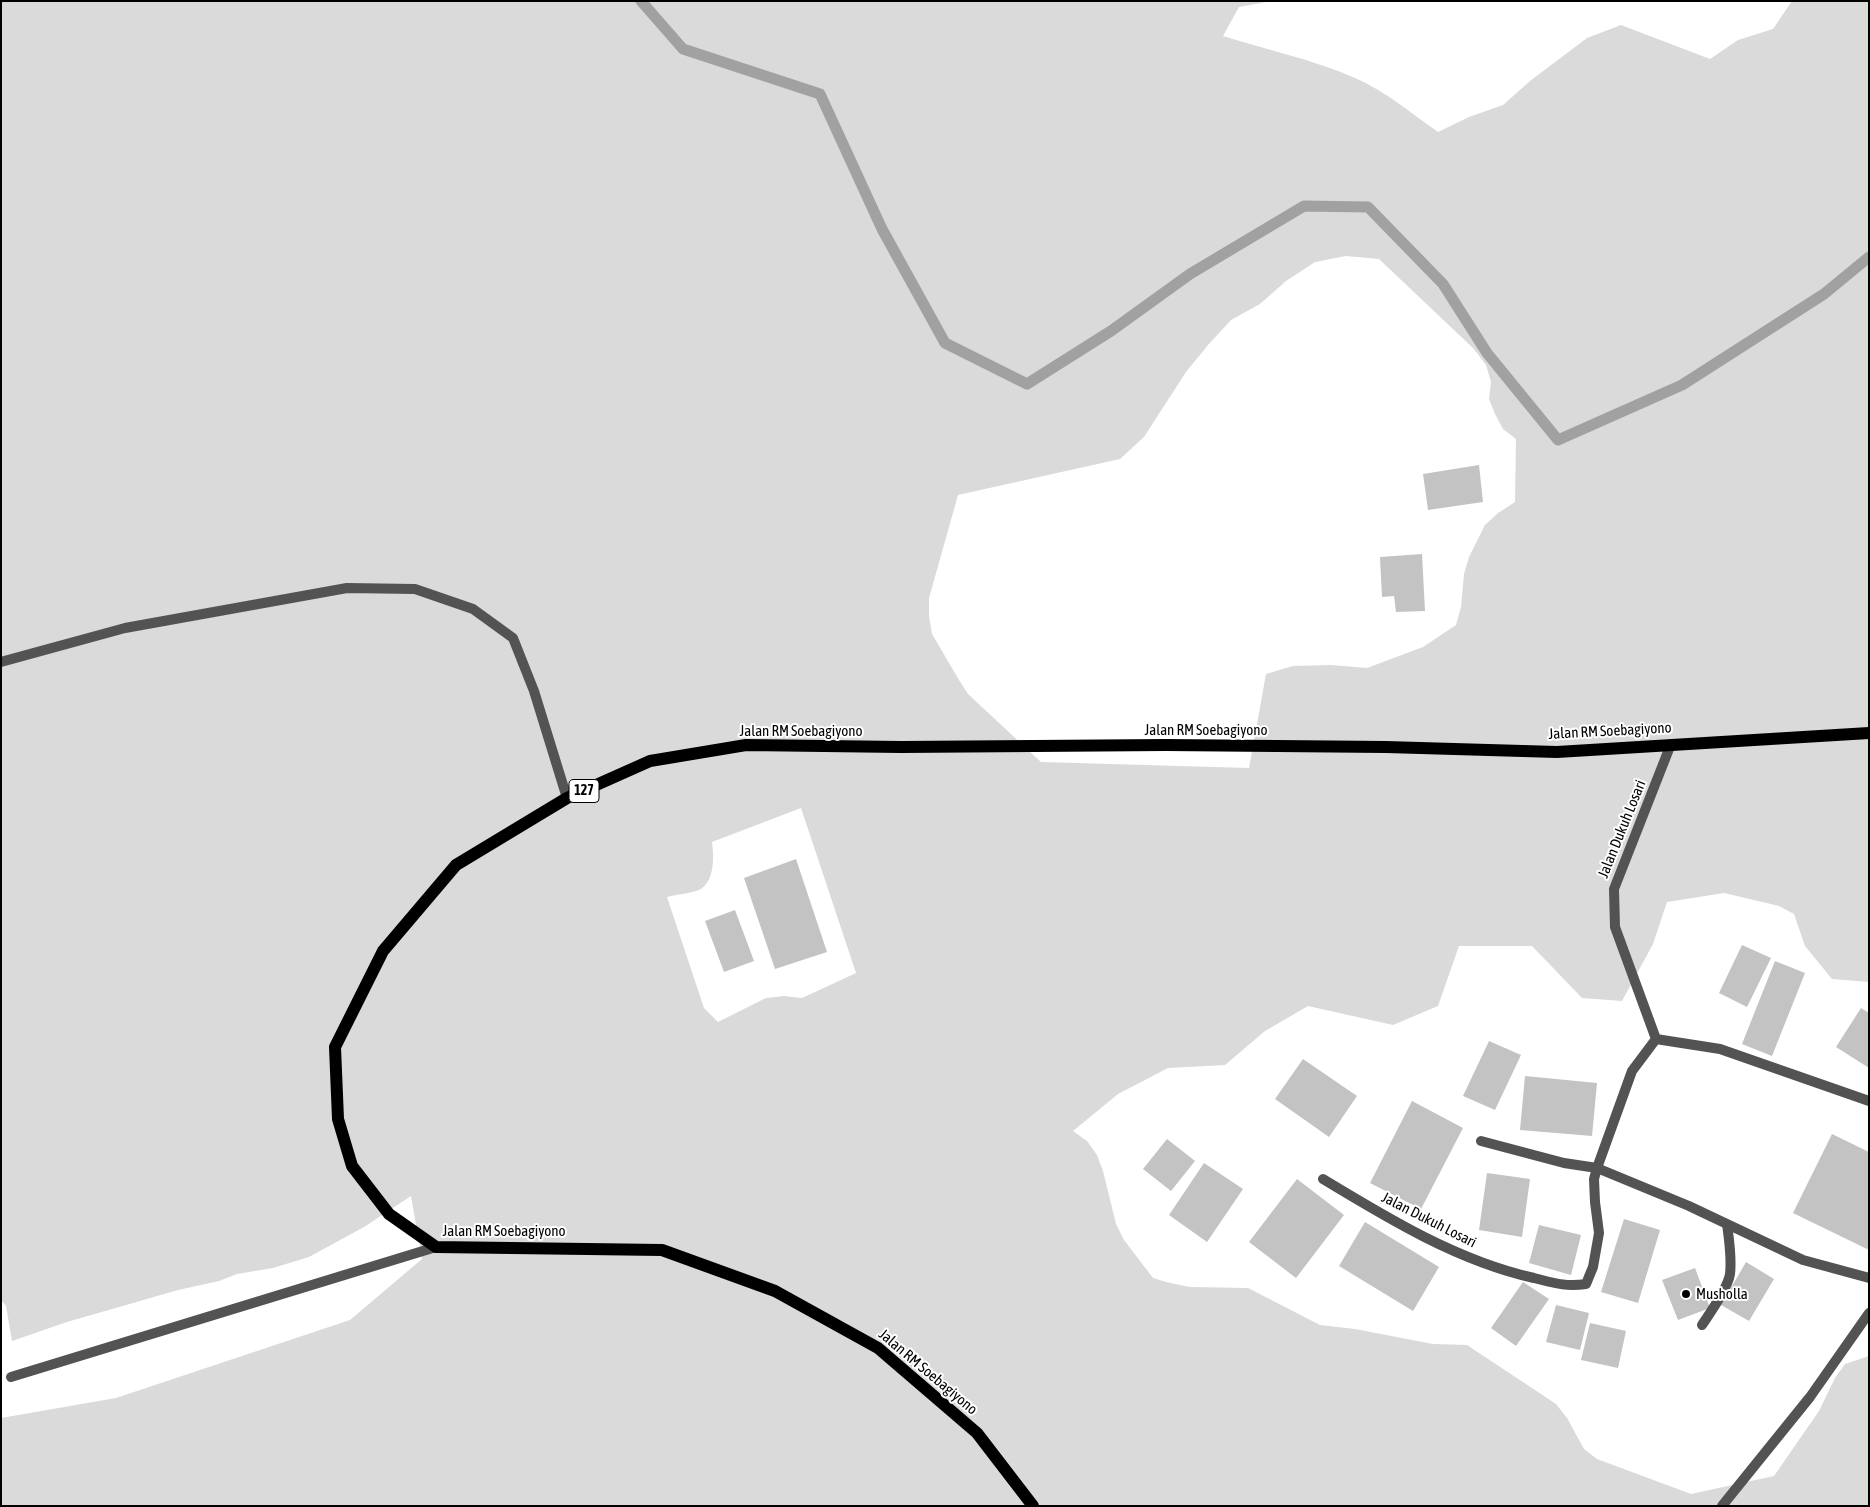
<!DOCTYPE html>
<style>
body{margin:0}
#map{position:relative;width:1870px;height:1507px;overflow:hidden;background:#fff;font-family:"Asap Condensed",sans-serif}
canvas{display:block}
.frame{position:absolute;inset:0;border:2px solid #000;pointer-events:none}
</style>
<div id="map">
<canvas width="1870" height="1507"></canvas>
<div class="frame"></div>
</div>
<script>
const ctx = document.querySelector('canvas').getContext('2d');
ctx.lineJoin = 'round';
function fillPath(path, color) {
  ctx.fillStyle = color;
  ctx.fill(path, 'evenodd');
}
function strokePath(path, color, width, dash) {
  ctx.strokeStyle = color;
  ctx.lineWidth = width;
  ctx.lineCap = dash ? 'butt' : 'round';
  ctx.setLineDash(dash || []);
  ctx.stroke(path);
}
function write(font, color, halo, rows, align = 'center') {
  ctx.font = font + ' "Asap Condensed",sans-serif';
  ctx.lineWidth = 4;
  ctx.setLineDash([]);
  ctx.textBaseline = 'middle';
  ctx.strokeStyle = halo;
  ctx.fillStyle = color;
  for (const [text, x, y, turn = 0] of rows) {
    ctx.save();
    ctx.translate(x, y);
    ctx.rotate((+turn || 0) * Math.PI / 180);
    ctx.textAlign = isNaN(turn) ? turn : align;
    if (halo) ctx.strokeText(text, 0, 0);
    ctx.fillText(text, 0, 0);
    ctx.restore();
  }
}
fillPath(new Path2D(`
 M1 1H1272L1239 7 1223 36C1267 50 1312 59 1355 78 1385 91 1411 113 1438 132L1469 117 1503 105 1530 81 1587 38 1621 25 1710 59 1738 40 1773 29 1792 1H1869V982L1832 979 1805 946 1794 914 1779 906 1724 893 1667 902 1653 944 1622 1001 1582 998 1532 946H1459L1438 1006 1393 1025 1308 1006 1265 1031 1225 1065 1168 1068 1118 1094 1073 1131 1087 1141 1097 1155 1103 1171 1116 1224 1124 1240 1153 1278 1170 1283 1190 1287 1248 1288 1320 1325 1355 1329 1433 1344 1467 1345 1556 1404 1567 1418 1584 1449 1597 1459 1691 1494 1774 1476 1819 1411 1835 1378 1845 1364 1869 1356V1506H1V1418L116 1398 350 1320 422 1259 411 1196 364 1227 309 1257 273 1268 237 1274 219 1281 178 1290 67 1322 12 1341 6 1306 1 1300ZM1346 256 1379 259 1474 349 1486 365 1491 382 1489 399 1495 414 1503 429 1516 439 1515 502 1498 513 1485 525 1469 557 1464 574 1461 607 1456 625 1423 647 1367 668 1331 665 1293 666 1266 674 1249 768 1041 762 968 694 959 680 932 634 929 616V598L958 495 1120 459 1144 437 1186 372 1208 345 1231 320 1260 304 1286 281 1315 262ZM801 808 856 973 802 998 784 996 766 998 718 1022 704 1008 667 897C677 894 689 894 699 890 715 882 714 856 712 842Z`), '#dadada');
strokePath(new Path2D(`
 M641 1 683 49 820 94 882 229 945 343 1027 384 1111 331 1190 274 1304 206 1368 207 1443 284 1487 353 1558 440 1682 385 1824 294 1869 257`), '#a1a1a1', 11);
fillPath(new Path2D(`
 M1479 465 1483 502 1428 510 1423 474Z
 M1422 554 1425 611 1396 612 1394 596 1382 597 1380 557Z
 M796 859 827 952 775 969 744 878Z
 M735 910 754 961 724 972 705 921Z
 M1742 945 1771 958 1747 1007 1719 993Z
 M1775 961 1805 973 1772 1056 1742 1044Z
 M1861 1008 1869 1013V1068L1836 1047Z
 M1489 1041 1521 1055 1495 1110 1463 1096Z
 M1303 1059 1357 1096 1329 1137 1275 1099Z
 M1525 1076 1597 1083 1592 1136 1520 1130Z
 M1412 1101 1463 1128 1421 1209 1370 1183Z
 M1832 1134 1869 1152V1250L1793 1213Z
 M1167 1139 1195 1161 1171 1191 1143 1169Z
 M1204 1163 1243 1189 1207 1242 1169 1215Z
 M1487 1173 1530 1179 1522 1237 1479 1230Z
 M1297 1179 1344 1215 1296 1278 1249 1242Z
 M1624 1219 1660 1230 1638 1303 1601 1292Z
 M1365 1222 1439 1267 1413 1311 1339 1266Z
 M1539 1225 1581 1235 1571 1275 1529 1263Z
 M1746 1262 1774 1279 1749 1321 1721 1305Z
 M1695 1268 1710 1308 1678 1320 1662 1280Z
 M1523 1282 1549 1299 1516 1346 1491 1328Z
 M1556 1305 1589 1313 1580 1350 1546 1342Z
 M1590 1323 1626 1331 1618 1368 1581 1360Z`), '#c3c3c3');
strokePath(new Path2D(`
 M11 1377 436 1247`), '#535353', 10);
strokePath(new Path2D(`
 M1 662 125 628 347 588 415 589 473 609 513 638 534 691 567 798
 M1656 1039 1615 927 1614 889 1671 744
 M1481 1141 1564 1163 1597 1168 1689 1206 1803 1260 1869 1278
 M1323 1179C1389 1219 1458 1261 1534 1278 1554 1283 1565 1287 1586 1284L1593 1267 1599 1233 1595 1202 1594 1179 1597 1168 1632 1071 1656 1039 1720 1049 1869 1101
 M1702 1325C1710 1313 1728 1288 1730 1274 1732 1257 1729 1240 1727 1224
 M1722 1506 1810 1397 1869 1313`), '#535353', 10);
strokePath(new Path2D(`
 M1033 1506 977 1433 878 1348 775 1291 662 1250 436 1247 389 1214 352 1166 338 1119 335 1047 383 951 456 865 567 798 650 761 746 745 901 747 1166 745 1386 747 1557 752 1869 733`), '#000', 12);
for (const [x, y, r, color] of [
 [1686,1294,5,"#000"]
]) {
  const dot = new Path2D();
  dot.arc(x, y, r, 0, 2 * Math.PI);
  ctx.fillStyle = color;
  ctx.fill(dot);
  strokePath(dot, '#fff', 2);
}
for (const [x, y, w] of [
 [584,791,30]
]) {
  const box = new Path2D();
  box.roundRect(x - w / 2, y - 11.5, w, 23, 4);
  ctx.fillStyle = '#fff';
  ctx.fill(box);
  strokePath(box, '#000', 1);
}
write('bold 14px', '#000', null, [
 ["127",584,791]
]);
write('15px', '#000', '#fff', [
 ["Jalan RM Soebagiyono",1206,730],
 ["Jalan RM Soebagiyono",801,731],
 ["Jalan RM Soebagiyono",1610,731,-3],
 ["Jalan Dukuh Losari",1622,829,-68],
 ["Jalan Dukuh Losari",1429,1220,27],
 ["Jalan RM Soebagiyono",504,1231],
 ["Jalan RM Soebagiyono",928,1372,40]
]);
write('15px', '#000', '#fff', [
 ["Musholla",1696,1294]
], 'left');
</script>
